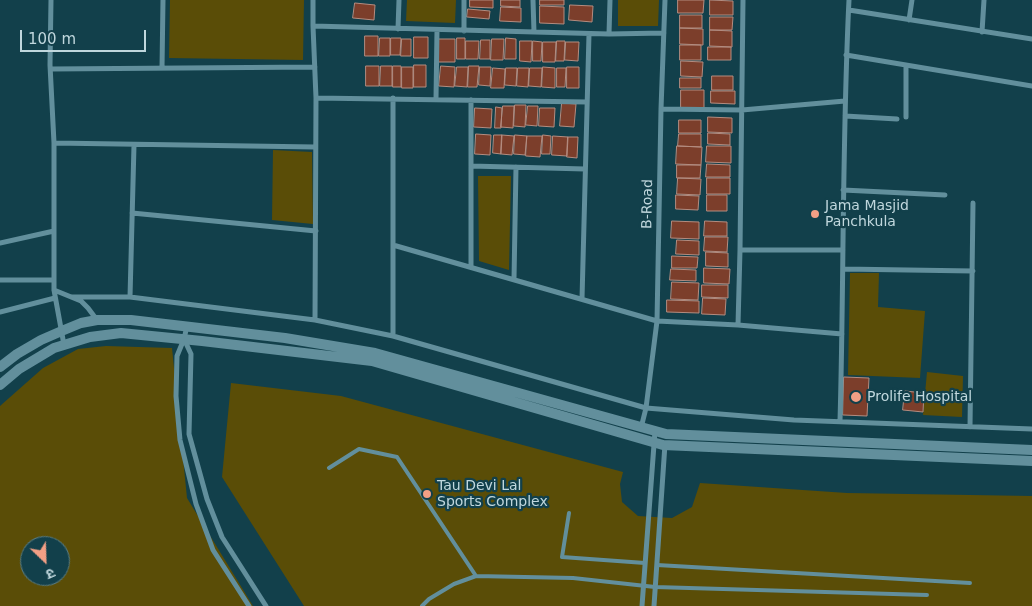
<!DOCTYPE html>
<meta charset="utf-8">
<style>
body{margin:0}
#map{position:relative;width:1032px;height:606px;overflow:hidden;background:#12404b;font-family:"DejaVu Sans","Noto Sans Devanagari",sans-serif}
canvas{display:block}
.north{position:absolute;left:20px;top:536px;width:50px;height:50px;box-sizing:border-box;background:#12404b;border:1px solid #587c85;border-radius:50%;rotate:156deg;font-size:14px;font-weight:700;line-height:20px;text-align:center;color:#c0d7dd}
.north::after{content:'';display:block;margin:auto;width:18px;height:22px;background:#f39f85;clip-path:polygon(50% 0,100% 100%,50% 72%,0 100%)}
.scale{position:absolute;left:20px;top:30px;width:126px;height:22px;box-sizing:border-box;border:2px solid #c0d7dd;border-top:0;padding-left:6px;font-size:15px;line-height:18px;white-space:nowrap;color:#c0d7dd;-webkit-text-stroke:4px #12404b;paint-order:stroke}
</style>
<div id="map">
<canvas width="1032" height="606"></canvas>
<div class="north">उ</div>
<div class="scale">100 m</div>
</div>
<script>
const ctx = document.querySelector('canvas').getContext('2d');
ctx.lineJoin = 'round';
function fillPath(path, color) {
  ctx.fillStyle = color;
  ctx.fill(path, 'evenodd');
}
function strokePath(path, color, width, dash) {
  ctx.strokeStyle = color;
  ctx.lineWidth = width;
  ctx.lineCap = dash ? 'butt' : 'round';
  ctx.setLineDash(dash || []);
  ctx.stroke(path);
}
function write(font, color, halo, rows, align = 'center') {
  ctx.font = font + ' "DejaVu Sans",sans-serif';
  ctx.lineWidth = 4.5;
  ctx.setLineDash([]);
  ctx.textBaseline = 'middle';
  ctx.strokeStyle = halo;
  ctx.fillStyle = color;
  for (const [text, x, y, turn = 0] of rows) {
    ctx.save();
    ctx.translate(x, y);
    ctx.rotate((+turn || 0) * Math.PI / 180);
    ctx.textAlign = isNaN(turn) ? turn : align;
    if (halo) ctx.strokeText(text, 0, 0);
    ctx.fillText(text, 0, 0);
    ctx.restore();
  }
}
fillPath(new Path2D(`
 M170 0H304L303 60 169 58Z
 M407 0H456L455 23 406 21Z
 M618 0H659L658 26H618Z
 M273 150 312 152 313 224 272 220Z
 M478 176H511L509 270 479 261Z
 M850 273H879L878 307 925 311 920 378 848 375Z
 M106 346 172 348 187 498 253 606H0V406L43 368 78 349ZM30 546H60V576H30Z
 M927 372 963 376 962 417 923 415Z
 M231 383 341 396 623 472 620 484 622 502 638 516 672 518 692 507 700 483 847 493 1032 496V606H304L222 477Z`), '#5a4d07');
const building = new Path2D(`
 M470 0H493V8L470 7Z
 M501 0H520V7L501 6Z
 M540 0H564V5H540Z
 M678 0H704L703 13H678Z
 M710 0 733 1V15H710Z
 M355 3 375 5 374 20 353 18Z
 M570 5 593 6 592 22 569 20Z
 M540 6 564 7V24L540 23Z
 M501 7 521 8V22L500 21Z
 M468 9 490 11 489 19 467 17Z
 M680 15H702V28H680Z
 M710 17H733L732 30H710Z
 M680 28 703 29V45L680 44Z
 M710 30 732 31V47L710 46Z
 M365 36H378V56H365Z
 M414 37H428V58H414Z
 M380 38H390V56H379Z
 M391 38H401L400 55H391Z
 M457 38H465V59H457Z
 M506 38 516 39V59H505Z
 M402 39H411V56H401Z
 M437 39H455V62H437Z
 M492 39H504L503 60H491Z
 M481 40H490V59H480Z
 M466 41H479L478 59H466Z
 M520 41H532L531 62 520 61Z
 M533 41 542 42 541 61H533Z
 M557 41H565L564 61H556Z
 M543 42H556L555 62H543Z
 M566 42H579L578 61 565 60Z
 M680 45H701V60H680Z
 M708 47H731V60H708Z
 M681 61 703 62 702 77 681 76Z
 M414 65H426V87H414Z
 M366 66H379V86H366Z
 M381 66H392V86H380Z
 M393 66H401V87H393Z
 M441 66 455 67 454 87 439 86Z
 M469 66H479L477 87H468Z
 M402 67H413V88H402Z
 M457 67H468L467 87 455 86Z
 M480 67H491L490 86 479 85Z
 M543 67 555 68V88L542 87Z
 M567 67H579V88H567Z
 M493 68 505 69 504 88H491Z
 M506 68H517L516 86 505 85Z
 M518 68H529L528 87 517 86Z
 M530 68H542L541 87 529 86Z
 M557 68H566L565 87H557Z
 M712 76H733V90H712Z
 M680 78H701V88H680Z
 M681 90H704V108H681Z
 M711 91H735V104L711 103Z
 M562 103 576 104 574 127 560 126Z
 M515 105H526L525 127 514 126Z
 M503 106H514L513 128 501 127Z
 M528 106H538L537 126 526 125Z
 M496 107 502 108 501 128H495Z
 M475 108 492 109 491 128 474 127Z
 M540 108H555L554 127 539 126Z
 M708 117 732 118V133L708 132Z
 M679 120H701V133H679Z
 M708 133 730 134V145L708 144Z
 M476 134 491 135 490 155 475 154Z
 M679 134H701V147L678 146Z
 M494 135H502L501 154 493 153Z
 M502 135 514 136 512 155 501 154Z
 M515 135 527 136 525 155 514 154Z
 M543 135 551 136 550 154H542Z
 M527 136H542L540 157 526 156Z
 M553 136 568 137 567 156 552 155Z
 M568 137H578L577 158 567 157Z
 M677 146 702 147 701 165 676 164Z
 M707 146H731V163L706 162Z
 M707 164 730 165V177H706Z
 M677 165H701L700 178H677Z
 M678 178 701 179 700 195 677 194Z
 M707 178H730V194H707Z
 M676 195 699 196 698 210 676 209Z
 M707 195H727V211H707Z
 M672 221 699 222V239L671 238Z
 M705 221 727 222V236H704Z
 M705 237H728L727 252 704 251Z
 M677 240 699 241V255L676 254Z
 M706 252 728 253V267L706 266Z
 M672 256 698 257 697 268H672Z
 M704 268 730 269 729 284 704 283Z
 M671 269 696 270V281L670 280Z
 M672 282 699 283 698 300 671 299Z
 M702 285H728V298L702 297Z
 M703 298 726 299 725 315 702 314Z
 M667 300 699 301V313L667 312Z
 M844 377 869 378 867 416 843 415Z
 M905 391 924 393 923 412 903 410Z`);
fillPath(building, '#7c3e2b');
strokePath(building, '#b48c80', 1);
strokePath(new Path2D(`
 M329 468 359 449 397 457 476 576
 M569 513 562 557 645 563
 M657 565 970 583
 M422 606 429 599 454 584 476 576 573 578 655 587 927 595`), '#628f9c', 4);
strokePath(new Path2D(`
 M51 0 50 65 54 143V290L64 345
 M313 0V26L316 98 315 320
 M533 0 534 32
 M849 10 1032 39
 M909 20 912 0
 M313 26 609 34 664 33
 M398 29 399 0
 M464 31V0
 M982 32 984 0
 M609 34 610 0
 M846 55 1032 86
 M162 68 163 0
 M51 69 315 67
 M316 98 587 102
 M393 98V336
 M436 99 437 30
 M471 100V267
 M661 109 742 110 845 101
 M845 116 897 119
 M906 117V65
 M54 143 315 147
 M471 166 585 169
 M843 190 945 195
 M132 213 316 231
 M0 243 54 231
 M393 245 657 321 738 325 842 334
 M740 250H843
 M843 269 973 271
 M514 279 516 167
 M0 280H54
 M54 290 81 301 88 308 97 320
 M72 297H130L315 320 393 336 646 408 794 420 1032 429
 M130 297 134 145
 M582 299 589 34
 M0 312 55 298
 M738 325 740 250 743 0
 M187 326 184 339 177 356 176 396 180 440 196 504 213 550 249 606
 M184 339 191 354 189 434 207 499 222 537 266 606
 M840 421C844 281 842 140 849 0
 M970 427 973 203
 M641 428 646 408 657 321 661 109 665 0
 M642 606 655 431
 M654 606 665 444`), '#628f9c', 5);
strokePath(new Path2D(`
 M0 367 17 354 41 340 64 330 81 323 97 320H131L285 338 375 353 666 434 1032 450
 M0 385 19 369 54 348 90 337 121 333 202 341 372 361 663 445 1032 461`), '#628f9c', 10);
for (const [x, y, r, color] of [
 [815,214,5,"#f39f85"],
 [856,397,6,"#f39f85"],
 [427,494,5,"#f39f85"]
]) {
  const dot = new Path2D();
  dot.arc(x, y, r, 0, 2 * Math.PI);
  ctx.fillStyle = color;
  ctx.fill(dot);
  strokePath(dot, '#12404b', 2);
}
write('14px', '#c0d7dd', '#12404b', [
 ["B-Road",648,204,-89]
]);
write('14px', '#c0d7dd', '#12404b', [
 ["Jama Masjid",825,206],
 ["Panchkula",825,222],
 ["Prolife Hospital",867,397],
 ["Tau Devi Lal",437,486],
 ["Sports Complex",437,502]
], 'left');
</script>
